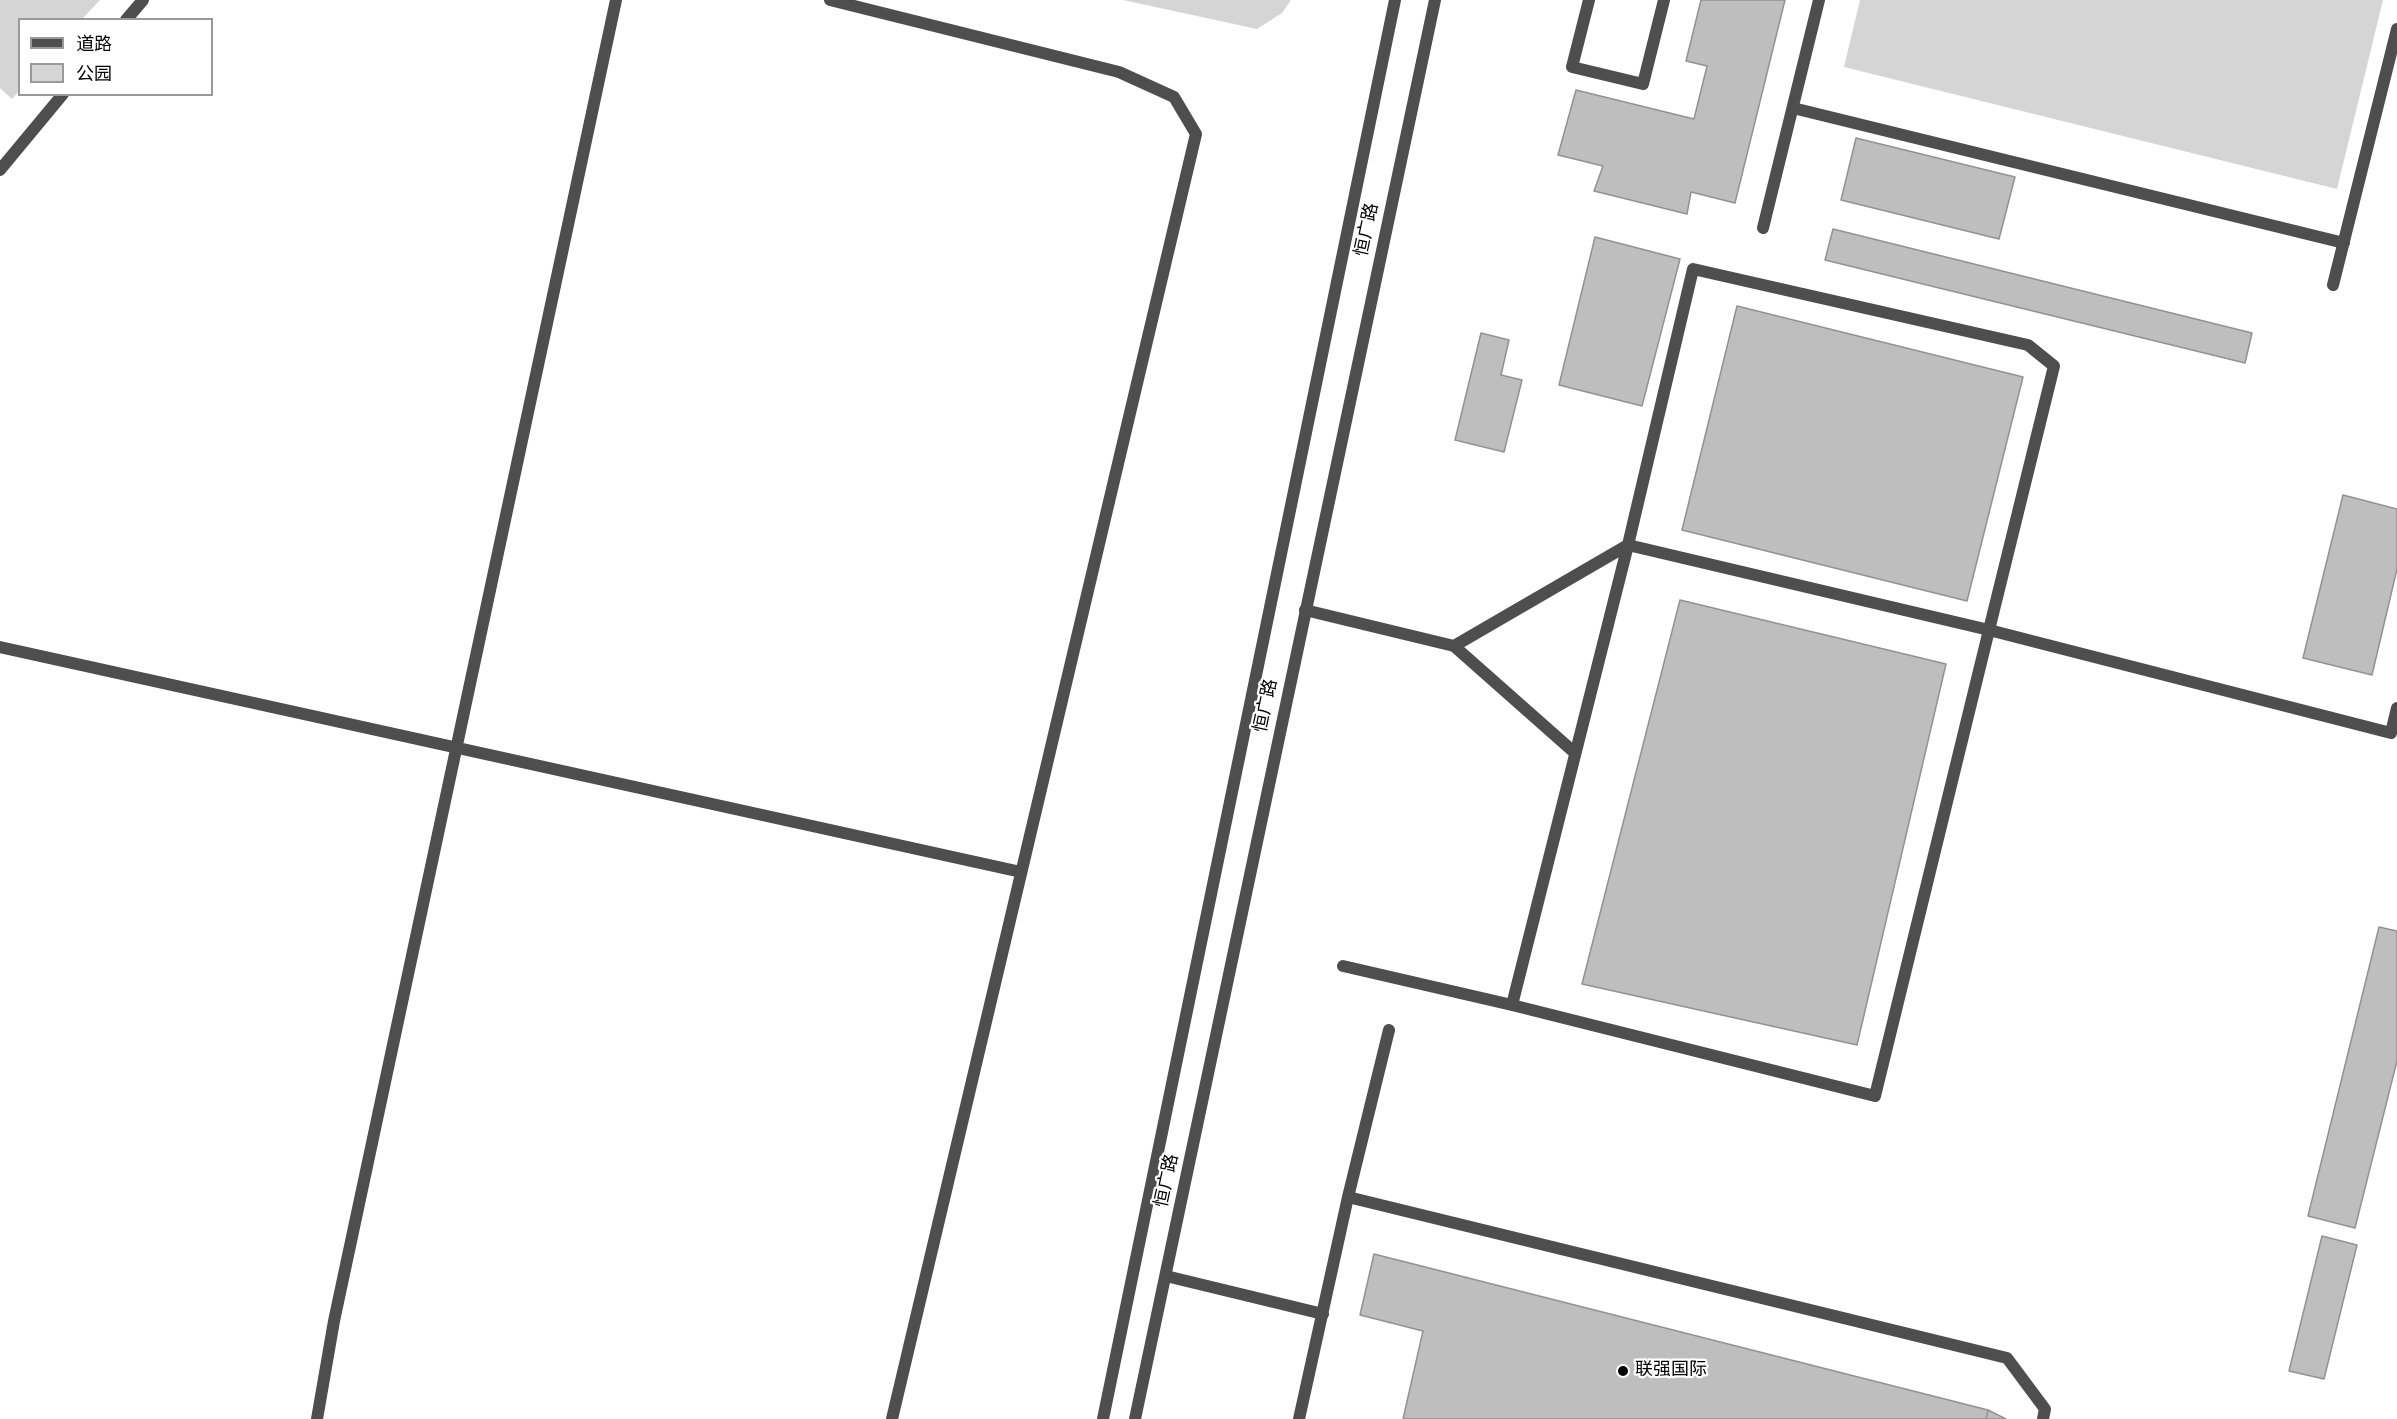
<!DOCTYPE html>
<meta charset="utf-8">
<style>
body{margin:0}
#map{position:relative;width:2397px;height:1419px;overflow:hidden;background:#fff;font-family:"Source Sans 3","Noto Sans SC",sans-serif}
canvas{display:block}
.legend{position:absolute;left:18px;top:18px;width:195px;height:78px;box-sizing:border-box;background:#fff;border:2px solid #999;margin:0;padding:8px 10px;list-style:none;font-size:18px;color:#000}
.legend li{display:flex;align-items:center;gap:12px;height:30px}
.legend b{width:30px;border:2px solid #999}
</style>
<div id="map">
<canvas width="2397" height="1419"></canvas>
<ul class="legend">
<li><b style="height:8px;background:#4e4e4e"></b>道路</li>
<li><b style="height:16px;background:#d5d5d5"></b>公园</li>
</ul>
</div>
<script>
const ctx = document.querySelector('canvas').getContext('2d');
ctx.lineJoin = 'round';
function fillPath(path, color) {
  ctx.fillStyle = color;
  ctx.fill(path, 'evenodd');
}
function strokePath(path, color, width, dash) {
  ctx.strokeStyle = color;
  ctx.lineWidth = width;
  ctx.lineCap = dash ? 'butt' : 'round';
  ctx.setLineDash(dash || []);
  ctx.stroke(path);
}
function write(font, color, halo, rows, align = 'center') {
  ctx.font = font + ' "Source Sans 3","Noto Sans SC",sans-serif';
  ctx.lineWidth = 4.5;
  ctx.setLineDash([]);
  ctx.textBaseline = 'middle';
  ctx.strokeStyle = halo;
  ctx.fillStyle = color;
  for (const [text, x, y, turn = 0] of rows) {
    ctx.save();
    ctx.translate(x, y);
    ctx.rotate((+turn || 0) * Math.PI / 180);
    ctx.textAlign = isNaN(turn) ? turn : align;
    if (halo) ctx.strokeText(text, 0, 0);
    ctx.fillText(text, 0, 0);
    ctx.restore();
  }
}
fillPath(new Path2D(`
 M0 0H100L82 19 20 20 19 91 12 99 0 88Z
 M1123 0H1291L1282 13 1257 29Z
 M1860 0H2383L2337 189 1844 67Z`), '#d5d5d5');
const building = new Path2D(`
 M1701 0H1785L1735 203 1691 192 1687 214 1594 191 1603 166 1558 155 1576 90 1694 119 1707 66 1686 61Z
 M1856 138 2015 177 1999 239 1841 200Z
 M1833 229 2252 333 2245 363 1825 260Z
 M1595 237 1680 259 1642 406 1559 385Z
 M1737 306 2023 377 1967 601 1682 530Z
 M1481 333 1509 340 1501 375 1522 380 1504 452 1455 440Z
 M2343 495 2397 509V569L2372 675 2303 658Z
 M1680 600 1946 664 1857 1045 1582 984Z
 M2379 927 2397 931V1061L2355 1228 2308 1216Z
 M2322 1236 2357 1245 2324 1379 2289 1371Z
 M1374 1254 1988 1410 1986 1419H1403L1423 1331 1360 1315Z
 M1988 1410 2006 1419H1986Z`);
fillPath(building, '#bebebe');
strokePath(building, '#929292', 1.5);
strokePath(new Path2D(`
 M830 0 1119 72 1174 97 1196 134 892 1419
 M1589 0 1572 67 1643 84 1664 0
 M126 20 143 0
 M1793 108 2344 243
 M0 170 63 94
 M1763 228 1819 0
 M2333 285 2397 29
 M1305 610 1454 646 1575 753
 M1454 646 1628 545 1989 630 2054 366 2028 345 1693 269 1628 545 1512 1005
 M0 647 1021 872
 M1343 966 1512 1005 1875 1096 1989 630 2391 733 2397 708
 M1348 1197 2007 1358 2045 1409 2043 1419
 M1166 1276 1323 1314
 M317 1419 334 1321 616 0
 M1299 1419 1348 1197 1389 1030`), '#4e4e4e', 12);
strokePath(new Path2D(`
 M1103 1419 1395 0
 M1135 1419 1435 0`), '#4e4e4e', 12);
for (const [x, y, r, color] of [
 [1623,1371,6,"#000"]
]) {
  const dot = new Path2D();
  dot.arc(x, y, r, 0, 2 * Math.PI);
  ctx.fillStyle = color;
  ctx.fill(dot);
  strokePath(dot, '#fff', 2);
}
write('18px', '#000', '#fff', [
 ["恒广路",1368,230,-78],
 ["恒广路",1267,706,-78],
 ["恒广路",1168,1181,-78]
]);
write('18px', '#000', '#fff', [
 ["联强国际",1635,1371]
], 'left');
</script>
